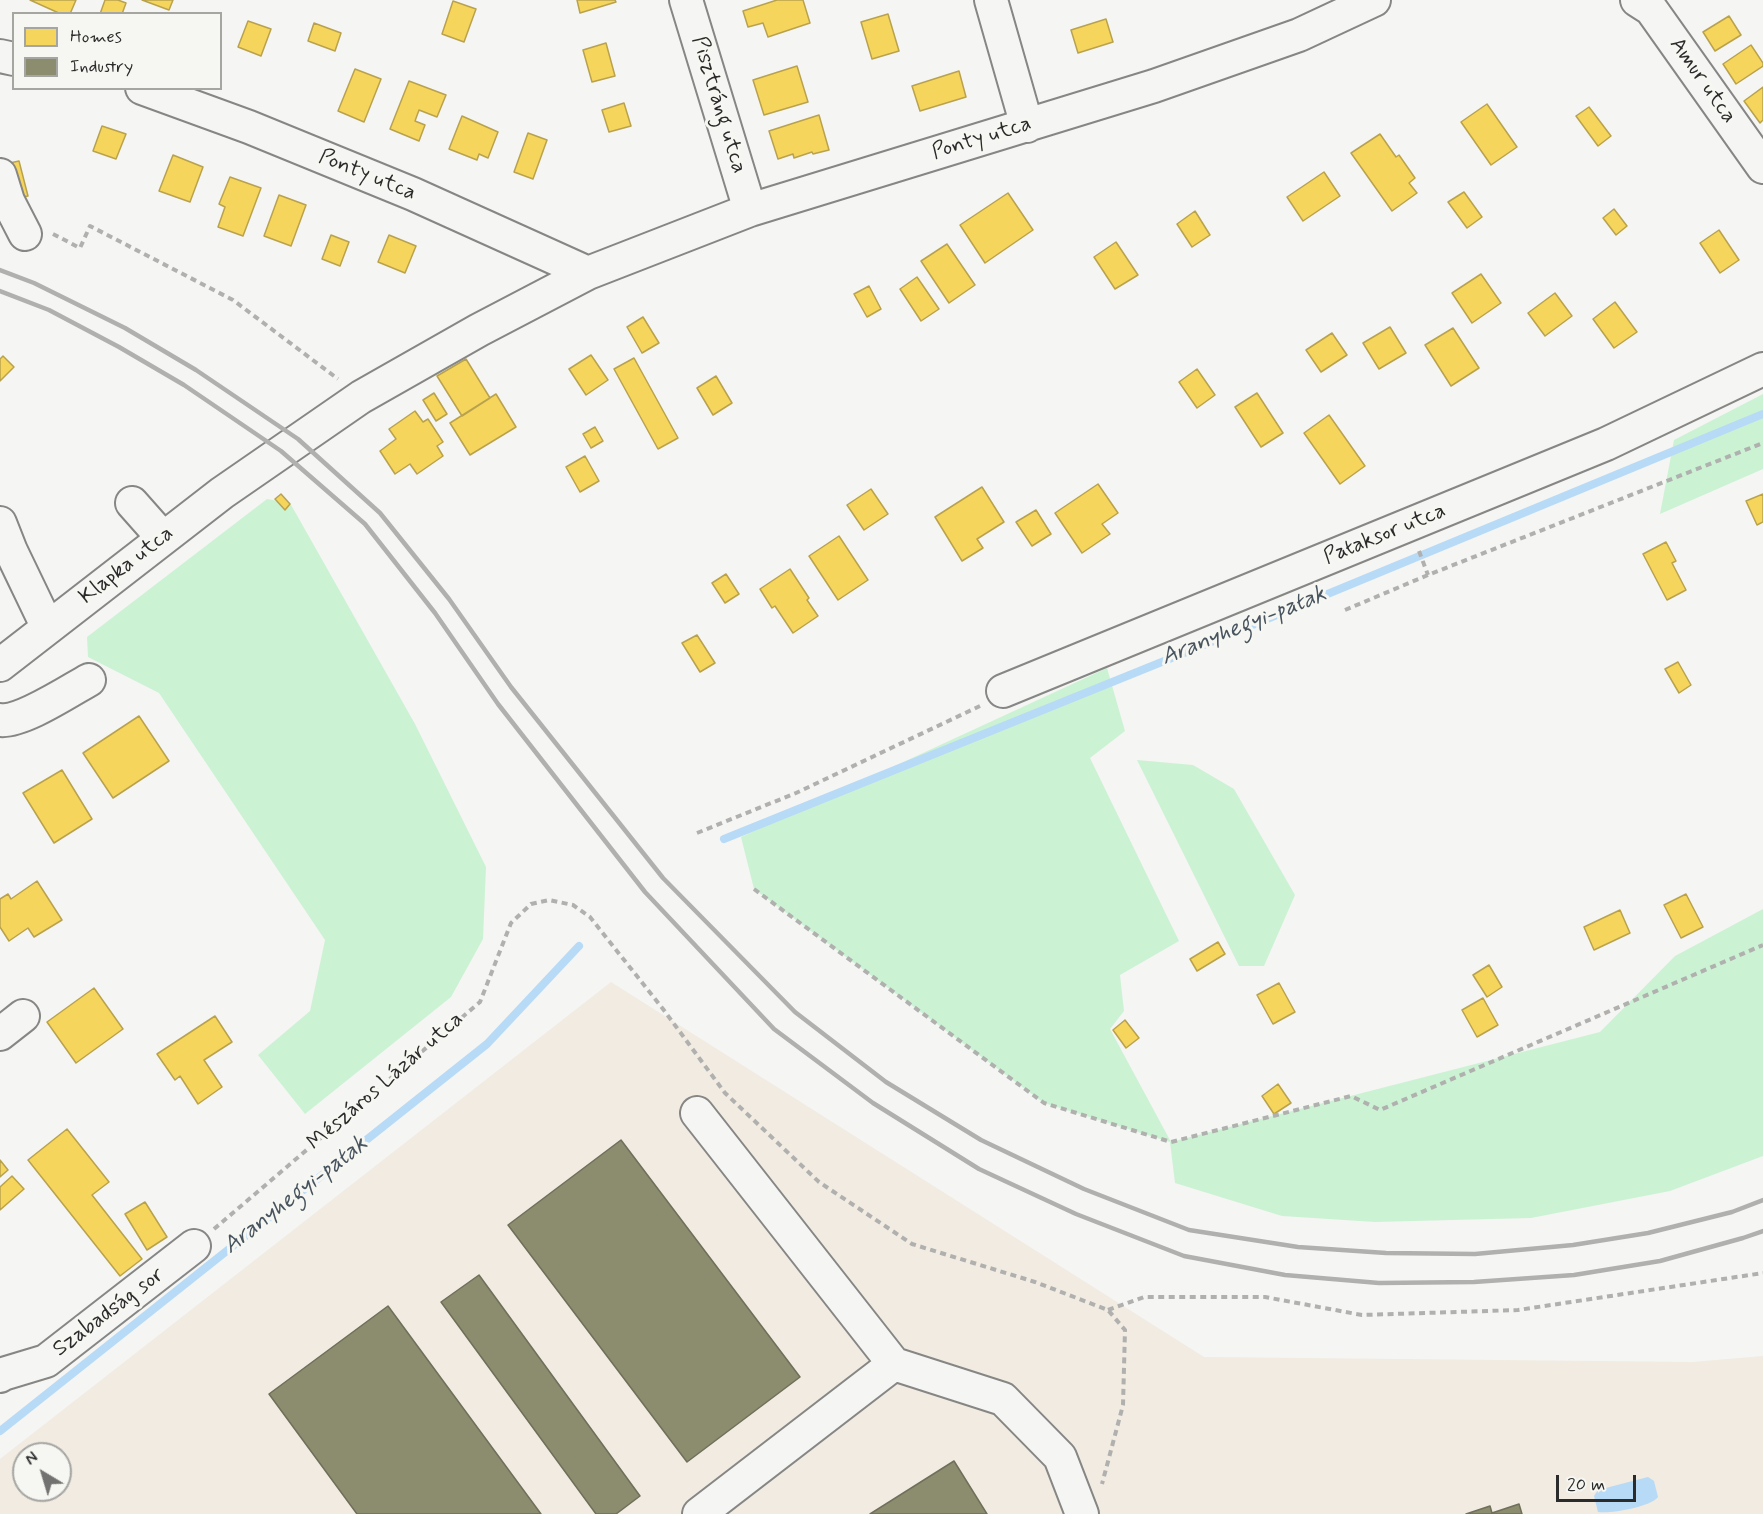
<!DOCTYPE html>
<meta charset="utf-8">
<style>
body{margin:0}
#map{position:relative;width:1763px;height:1514px;overflow:hidden;background:#f5f5f3;font-family:Mynerve,sans-serif}
canvas{display:block}
.legend{position:absolute;left:12px;top:12px;width:210px;height:78px;box-sizing:border-box;background:#f6f6f2;border:2px solid #a5a5a2;margin:0;padding:8px 10px;list-style:none;font-size:18px;color:#2b2b2b}
.legend li{display:flex;align-items:center;gap:12px;height:30px}
.legend b{width:30px;border:2px solid #a5a5a2}
.north{position:absolute;left:12px;top:1442px;width:60px;height:60px;box-sizing:border-box;background:#f6f6f2;border:2px solid #a5a5a2;border-radius:50%;rotate:322deg;font-size:16px;font-weight:700;line-height:24px;text-align:center;color:#2b2b2b}
.north::after{content:'';display:block;margin:auto;width:21px;height:27px;background:#727271;clip-path:polygon(50% 0,100% 100%,50% 72%,0 100%)}
.scale{position:absolute;left:1556px;top:1475px;width:80px;height:27px;box-sizing:border-box;border:3px solid #2b2b2b;border-top:0;padding-left:8px;font-size:18px;line-height:21px;white-space:nowrap;color:#2b2b2b;-webkit-text-stroke:4px #f6f6f2;paint-order:stroke}
</style>
<div id="map">
<canvas width="1763" height="1514"></canvas>
<ul class="legend">
<li><b style="height:16px;background:#f6d55c"></b>Homes</li>
<li><b style="height:16px;background:#8c8c6e"></b>Industry</li>
</ul>
<div class="north">N</div>
<div class="scale">20 m</div>
</div>
<script>
const ctx = document.querySelector('canvas').getContext('2d');
ctx.lineJoin = 'round';
function fillPath(path, color) {
  ctx.fillStyle = color;
  ctx.fill(path, 'evenodd');
}
function strokePath(path, color, width, dash) {
  ctx.strokeStyle = color;
  ctx.lineWidth = width;
  ctx.lineCap = dash ? 'butt' : 'round';
  ctx.setLineDash(dash || []);
  ctx.stroke(path);
}
function write(font, color, halo, rows, align = 'center') {
  ctx.font = font + ' Mynerve,sans-serif';
  ctx.lineWidth = 6;
  ctx.setLineDash([]);
  ctx.textBaseline = 'middle';
  ctx.strokeStyle = halo;
  ctx.fillStyle = color;
  for (const [text, x, y, turn = 0] of rows) {
    ctx.save();
    ctx.translate(x, y);
    ctx.rotate((+turn || 0) * Math.PI / 180);
    ctx.textAlign = isNaN(turn) ? turn : align;
    if (halo) ctx.strokeText(text, 0, 0);
    ctx.fillText(text, 0, 0);
    ctx.restore();
  }
}
fillPath(new Path2D(`
 M611 982 1204 1357 1693 1362 1763 1356V1514H0V1459ZM24 1454H60V1490H24Z`), '#f1ebe1');
fillPath(new Path2D(`
 M1763 394V469L1660 514 1674 440Z
 M267 499 290 503 415 724 486 867 483 939 451 997 305 1114 258 1055 310 1011 325 940 159 693 88 657 87 637Z
 M1107 668 1125 731 1090 758 1179 941 1120 975 1124 1011 1110 1029 1171 1142 1600 1032 1675 956 1763 909V1156L1670 1191 1531 1218 1375 1222 1282 1216 1175 1183 1170 1142 1044 1103 754 889 741 837Z
 M1137 760 1193 765 1234 789 1295 895 1264 966H1239Z`), '#ccf2d4');
fillPath(new Path2D(`
 M1648 1477 1654 1481 1658 1497C1650 1507 1610 1514 1598 1512L1594 1496 1598 1490Z`), '#b7daf7');
const homes = new Path2D(`
 M30 0H76L70 14H61Z
 M105 0H118L126 3 122 14H100Z
 M142 0H173L169 10Z
 M577 0H615L616 2 580 13Z
 M777 0H803L810 23 768 37 763 23 748 27 743 11Z
 M453 1 476 9 464 42 442 34Z
 M888 14 899 51 872 59 861 22Z
 M1729 16 1741 35 1715 51 1703 32Z
 M1106 19 1113 42 1078 53 1071 30Z
 M248 21 271 29 261 56 238 47Z
 M314 23 341 33 335 51 308 41Z
 M606 43 615 76 592 82 583 50Z
 M1751 45 1763 63V66L1736 84 1723 64Z
 M797 66 808 102 764 115 753 80Z
 M355 69 381 79 364 122 338 111Z
 M959 71 966 97 920 111 912 86Z
 M409 81 446 95 437 117 419 110 415 121 425 125 419 141 390 129Z
 M1763 87V120L1760 123 1744 101Z
 M624 103 631 126 609 132 602 110Z
 M1487 104 1517 147 1491 165 1461 122Z
 M1589 107 1611 136 1598 146 1576 116Z
 M819 115 829 150 813 154 812 152 794 158 793 154 778 159 769 131Z
 M462 116 498 132 488 158 479 154 477 160 449 149Z
 M102 126 126 134 116 159 93 151Z
 M528 133 547 140 533 179 514 172Z
 M1380 134 1396 157 1399 155 1415 178 1409 183 1417 193 1392 211 1351 153Z
 M173 155 203 167 190 202 159 191Z
 M19 161 28 196 13 199 5 164Z
 M1324 172 1340 196 1303 221 1287 197Z
 M230 177 261 188 243 236 218 227 225 207 219 204Z
 M1464 192 1482 217 1467 228 1448 202Z
 M1008 193 1033 230 985 263 960 225Z
 M279 195 306 205 291 246 264 236Z
 M1614 209 1627 226 1616 235 1603 218Z
 M1195 211 1210 235 1192 247 1177 224Z
 M1719 230 1739 260 1720 273 1700 243Z
 M331 235 349 242 340 266 322 259Z
 M389 235 416 246 405 273 378 262Z
 M1116 242 1138 275 1115 289 1094 257Z
 M947 244 975 285 949 303 921 261Z
 M1481 274 1501 303 1472 323 1452 293Z
 M917 277 939 309 921 321 900 289Z
 M869 286 881 309 867 317 854 294Z
 M1555 293 1572 316 1545 336 1528 313Z
 M1615 302 1637 332 1614 348 1593 319Z
 M643 317 659 343 642 353 627 327Z
 M1390 327 1406 353 1379 369 1363 343Z
 M1453 328 1479 368 1451 386 1425 345Z
 M1332 333 1347 355 1321 372 1306 350Z
 M591 355 608 380 586 395 569 369Z
 M3 356 14 367 0 381V359Z
 M634 358 678 438 658 449 614 369Z
 M466 359 490 398 462 416 437 376Z
 M1197 369 1215 395 1197 408 1179 382Z
 M716 376 732 403 713 415 697 388Z
 M434 393 447 414 436 421 423 400Z
 M1257 393 1283 433 1261 447 1235 407Z
 M496 394 516 427 470 455 450 423Z
 M415 411 423 422 428 419 443 442 437 446 443 456 417 474 410 464 395 474 380 451 396 439 389 429Z
 M1329 415 1365 466 1340 484 1304 433Z
 M595 427 603 441 591 448 583 434Z
 M585 456 599 481 580 492 566 467Z
 M1098 484 1118 513 1102 524 1110 534 1082 553 1055 513Z
 M982 487 1004 522 977 539 983 548 962 561 935 517Z
 M871 489 888 514 864 530 847 505Z
 M281 494 290 504 285 510 275 499Z
 M1763 494V522L1757 525 1746 501Z
 M1036 510 1051 534 1032 546 1016 522Z
 M839 536 868 580 838 600 809 556Z
 M1666 542 1676 561 1672 563 1686 590 1667 600 1643 554Z
 M790 569 809 598 807 600 818 616 793 633 775 606 772 608 760 589Z
 M726 574 739 594 725 603 712 583Z
 M697 635 715 663 700 672 682 643Z
 M1678 662 1691 685 1679 693 1665 669Z
 M139 716 169 761 113 798 83 753Z
 M62 770 92 819 54 843 23 793Z
 M37 881 62 920 34 937 28 928 9 941 0 927V899L8 894 11 899Z
 M1686 894 1703 927 1681 938 1664 905Z
 M1620 910 1630 933 1594 950 1584 927Z
 M1218 942 1225 954 1197 971 1190 959Z
 M1489 965 1502 987 1487 997 1473 975Z
 M1279 983 1295 1012 1273 1024 1257 995Z
 M94 988 123 1029 76 1063 47 1022Z
 M1483 998 1498 1025 1477 1037 1462 1010Z
 M215 1016 232 1042 204 1060 222 1087 198 1104 180 1076 175 1080 157 1054Z
 M1125 1020 1139 1038 1126 1048 1113 1030Z
 M1278 1084 1291 1103 1274 1114 1262 1096Z
 M67 1129 109 1182 92 1195 142 1259 120 1276 28 1160Z
 M0 1160 8 1170 0 1177Z
 M12 1176 24 1189 0 1210V1187Z
 M145 1202 167 1237 147 1250 125 1214Z`);
fillPath(homes, '#f6d55c');
strokePath(homes, '#b9a24d', 1.5);
const industry = new Path2D(`
 M621 1140 800 1377 687 1462 508 1225Z
 M479 1275 640 1496 616 1514H596L441 1302Z
 M388 1306 541 1514H357L269 1394Z
 M954 1461 987 1514H870Z
 M1519 1504 1522 1514H1466L1490 1506 1492 1513Z`);
fillPath(industry, '#8c8c6e');
strokePath(industry, '#6f6f5a', 1.5);
strokePath(new Path2D(`
 M724 839 1226 636 1763 414
 M0 1431 487 1044 579 946`), '#b7daf7', 8);
const minor = new Path2D(`
 M686 0 750 210
 M991 0 1027 126
 M1637 0 1651 9 1763 167
 M0 56 14 59
 M142 88 249 127 413 194 588 273
 M0 175 8 201 25 234
 M132 503 163 538
 M0 523 11 551 48 628
 M0 665 222 493 361 397 479 330 588 273 750 210 1154 86 1299 35 1374 0
 M1003 691 1606 444 1763 369
 M0 720C21 723 69 691 89 680
 M0 1034 23 1016
 M697 1113 894 1364 1003 1399 1060 1457 1082 1514
 M0 1376 3 1374 46 1361 194 1246
 M699 1514 894 1364`);
strokePath(minor, '#868685', 36);
strokePath(new Path2D(`
 M53 234 80 248 90 226 233 300 338 379
 M1419 551 1428 575
 M1345 610 1428 575 1763 443
 M697 833 796 793 980 706
 M754 889 1044 1103 1171 1142 1351 1096 1380 1110 1763 945
 M214 1229 480 1002 511 923 531 904 549 900 573 905 590 917 663 1009 725 1093 819 1182 912 1244 1035 1282 1108 1310 1125 1330 1123 1405 1102 1484
 M1108 1310 1144 1297H1265L1362 1315 1518 1310 1763 1273`), '#b0b0af', 4, [6, 4.5]);
strokePath(minor, '#f5f5f3', 32);
strokePath(new Path2D(`
 M0 270 34 283 125 328 196 370 298 439 380 513 449 599 511 687 663 878 795 1012 886 1082 981 1140 1084 1189 1189 1230 1298 1247 1386 1253 1475 1254 1573 1245 1648 1233 1732 1212 1763 1200
 M0 291 49 310 119 347 184 385 281 451 365 524 435 613 498 704 645 892 774 1029 873 1103 979 1169 1076 1214 1184 1256 1285 1275 1379 1283 1474 1282 1574 1275 1660 1261 1743 1238 1763 1231`), '#b0b0af', 4.5);
write('22px', '#2b2b2b', '#f6f6f2', [
 ["Amur utca",1702,81,55],
 ["Pisztráng utca",718,105,73],
 ["Ponty utca",982,139,-17],
 ["Ponty utca",367,176,22],
 ["Pataksor utca",1385,535,-22],
 ["Klapka utca",127,566,-38],
 ["Mészáros Lázár utca",386,1082,-41],
 ["Szabadság sor",109,1313,-37]
]);
write('italic 24px', '#48545e', '#f6f6f2', [
 ["Aranyhegyi-patak",1244,627,-22],
 ["Aranyhegyi-patak",296,1196,-38]
]);
</script>
